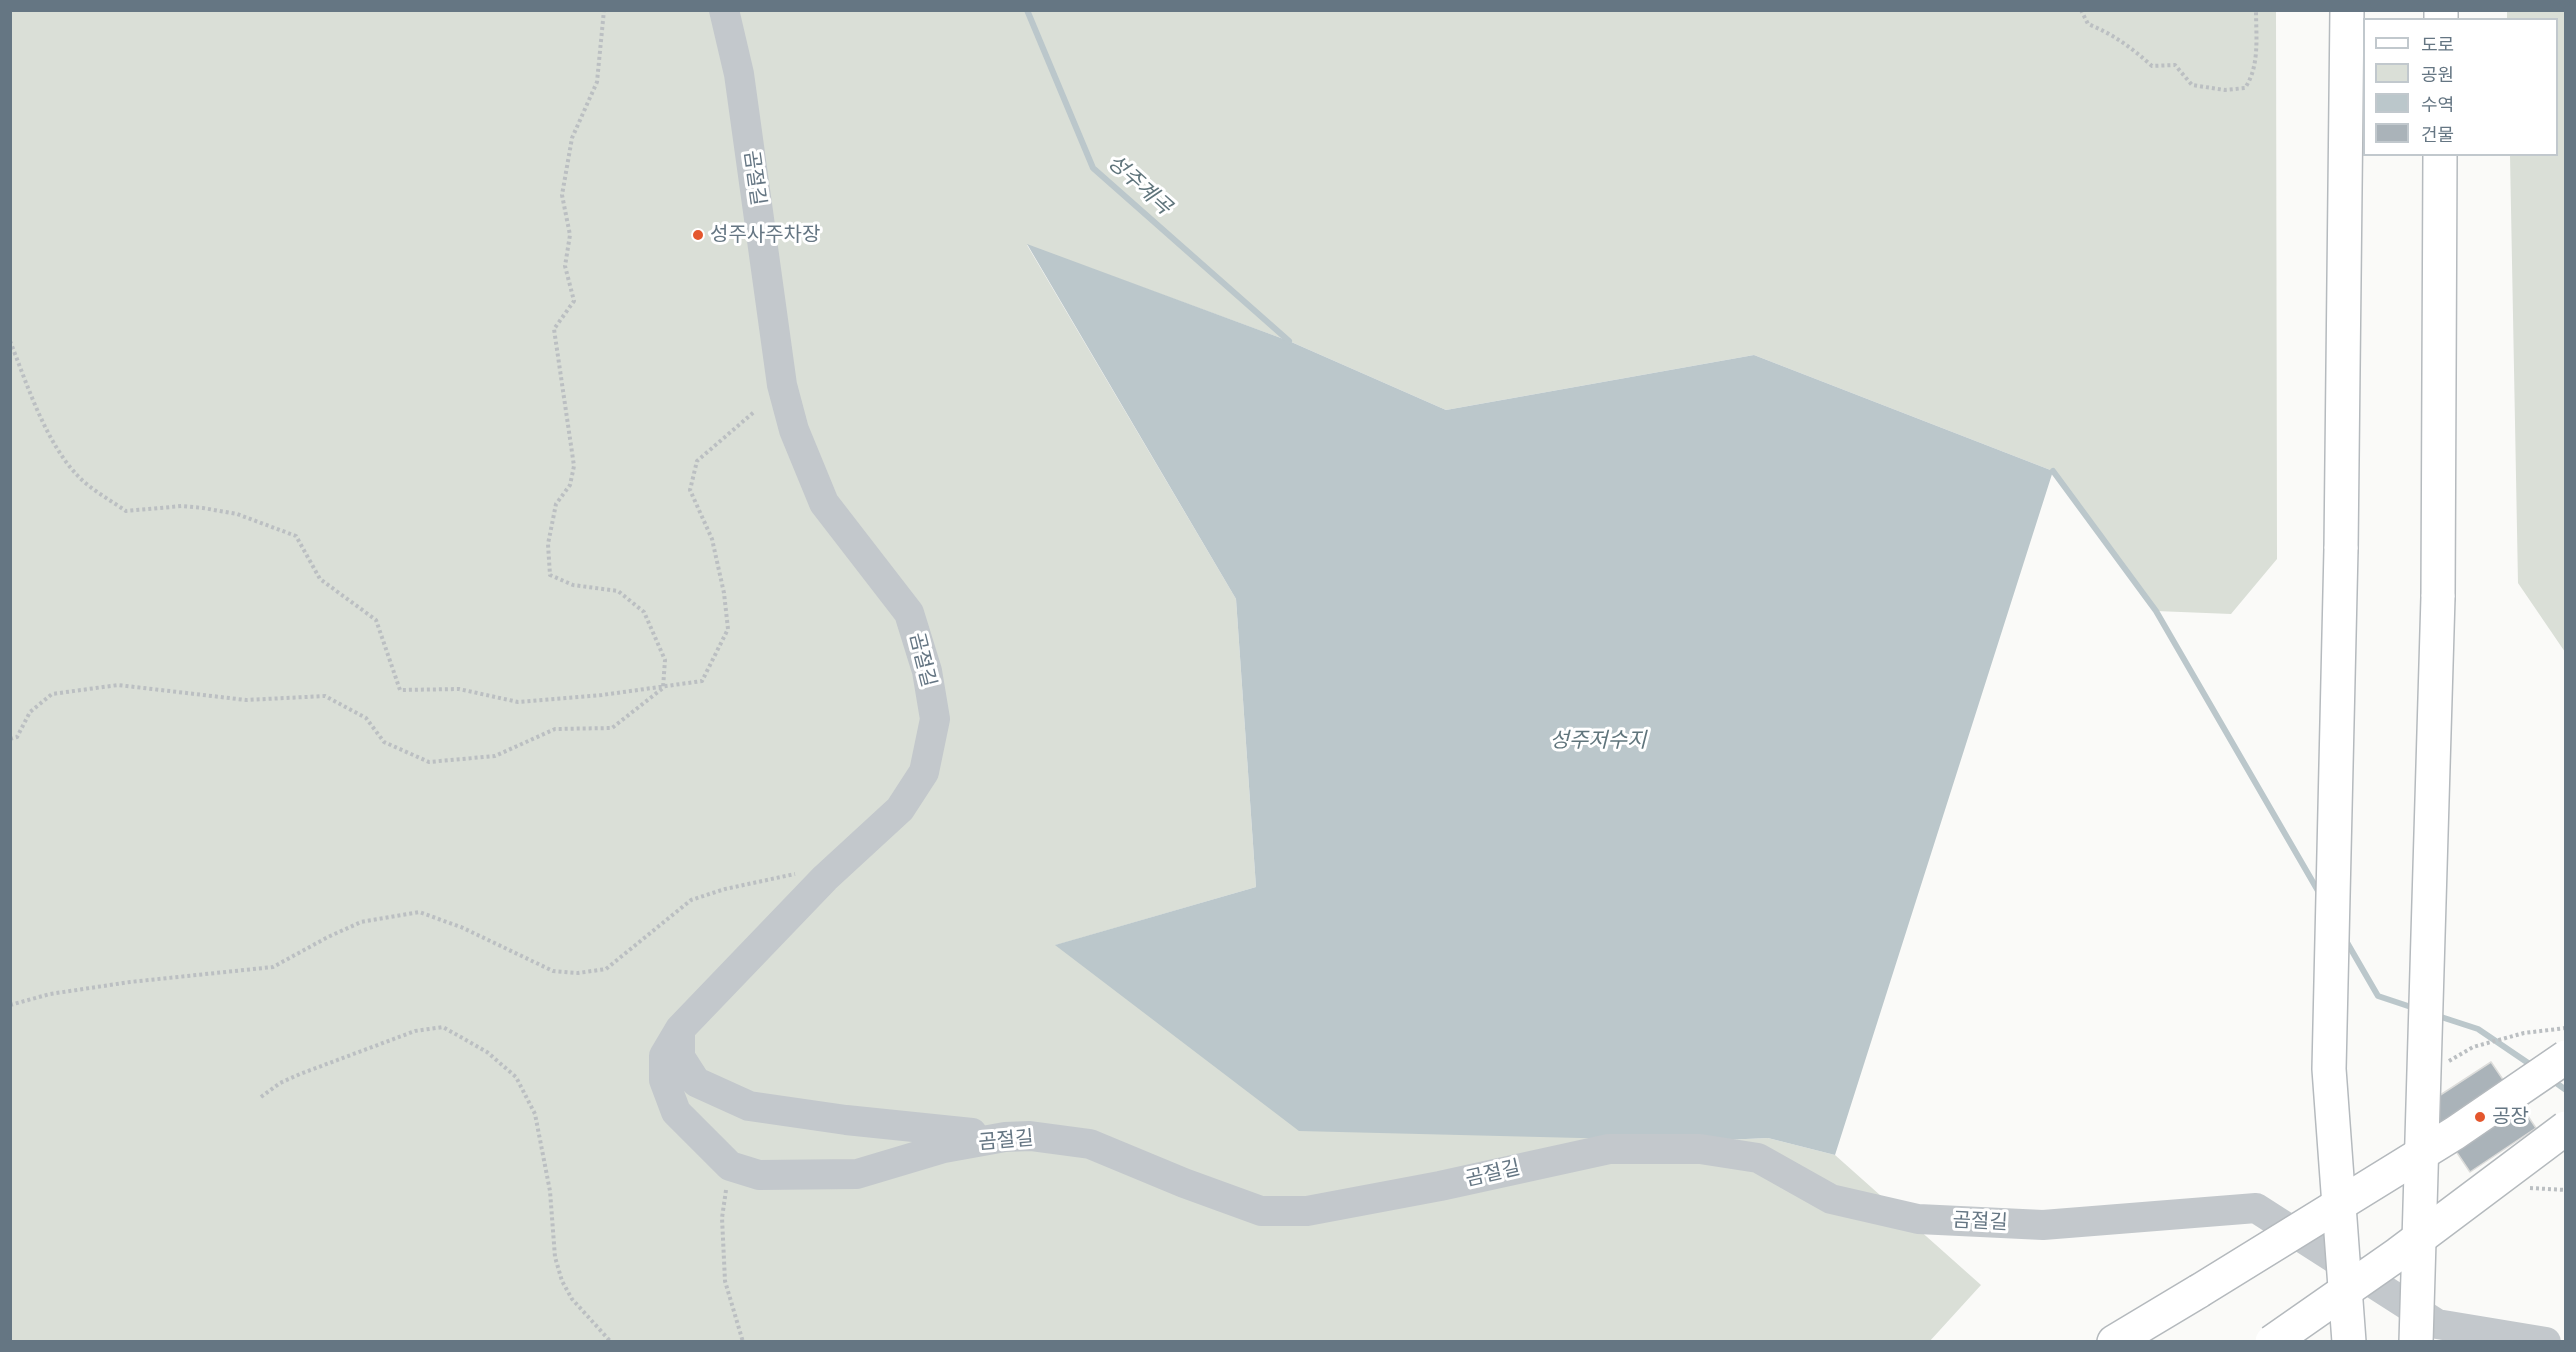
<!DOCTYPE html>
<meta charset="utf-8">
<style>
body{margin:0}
#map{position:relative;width:2576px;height:1352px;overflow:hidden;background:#fafaf8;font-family:"Fira Sans","Noto Sans KR",sans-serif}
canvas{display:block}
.frame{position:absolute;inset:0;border:12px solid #657683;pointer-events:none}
.legend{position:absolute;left:2363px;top:18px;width:195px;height:138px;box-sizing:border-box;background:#fff;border:2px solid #c1c8cd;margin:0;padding:8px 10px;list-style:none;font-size:18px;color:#657683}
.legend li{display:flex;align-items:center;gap:12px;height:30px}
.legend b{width:30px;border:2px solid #c1c8cd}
</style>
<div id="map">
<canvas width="2576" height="1352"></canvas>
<div class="frame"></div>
<ul class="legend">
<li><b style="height:8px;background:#fff"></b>도로</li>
<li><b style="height:16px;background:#dadfd7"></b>공원</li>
<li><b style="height:16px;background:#bbc7cb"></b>수역</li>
<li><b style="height:16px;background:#aab3b9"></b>건물</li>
</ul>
</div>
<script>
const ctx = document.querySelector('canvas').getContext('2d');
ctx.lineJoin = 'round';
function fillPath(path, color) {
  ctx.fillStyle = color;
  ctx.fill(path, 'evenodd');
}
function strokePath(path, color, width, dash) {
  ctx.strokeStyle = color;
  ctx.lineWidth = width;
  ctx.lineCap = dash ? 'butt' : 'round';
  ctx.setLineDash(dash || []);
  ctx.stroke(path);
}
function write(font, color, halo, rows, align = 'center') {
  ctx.font = font + ' "Fira Sans","Noto Sans KR",sans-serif';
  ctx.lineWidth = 6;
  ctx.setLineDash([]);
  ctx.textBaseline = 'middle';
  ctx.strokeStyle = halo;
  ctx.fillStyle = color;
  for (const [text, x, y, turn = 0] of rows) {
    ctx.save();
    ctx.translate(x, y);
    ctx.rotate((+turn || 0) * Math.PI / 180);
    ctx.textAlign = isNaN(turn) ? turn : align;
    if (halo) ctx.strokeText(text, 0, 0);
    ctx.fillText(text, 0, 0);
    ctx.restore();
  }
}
fillPath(new Path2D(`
 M10 11H2276L2277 559 2231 614 2156 611 2053 471 1754 355 1446 410 1289 341 1027 245 1236 599 1256 887 1056 945 1701 1141 1768 1138 1835 1155 1981 1285 1929 1342 11 1341Z
 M2507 11H2565V652L2518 583 2510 155 2556 154V20L2507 19Z`), '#dadfd7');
fillPath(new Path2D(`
 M1027 244 1289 341 1446 410 1754 355 2053 471 1835 1155 1768 1138 1701 1141 1299 1131 1055 945 1256 887 1236 599Z`), '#bbc7cb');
strokePath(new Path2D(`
 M1027 10 1093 168 1289 341
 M2053 471 2156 611 2321 896
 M2345 939 2378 996 2417 1009
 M2435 1015 2478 1029 2534 1067
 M2552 1080 2566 1090`), '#bbc7cb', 6);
const building = new Path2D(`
 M2491 1062 2536 1128 2470 1172 2425 1105Z`);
fillPath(building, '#aab3b9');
strokePath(building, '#dcdcda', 1.5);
const major = new Path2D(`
 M2441 20V10
 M2341 549 2347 10
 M2438 597 2440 154`);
const highway = new Path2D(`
 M2114 1342 2199 1291`);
strokePath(major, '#b5babe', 36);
strokePath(highway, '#b4b9bd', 36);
strokePath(new Path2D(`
 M2019 10H2020
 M2081 10 2088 24C2113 34 2132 48 2152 66L2175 65 2192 85 2225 90 2245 88C2260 66 2256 36 2256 10
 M10 341C27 384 45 441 77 475 90 489 110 500 126 511L182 506 203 508 237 514 296 536 320 579 376 620 400 690 459 689 518 702 602 695 702 681 728 629 724 593 712 539 690 490 697 461 754 412
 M10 739 17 737 30 712 52 694 118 685 246 700 325 696 366 718 384 742 429 762 495 756 555 729 612 728 663 688 665 660 644 612 618 591 573 585 550 575 548 544 556 504 570 485 574 466 554 329 574 301 565 266 570 235 562 195 572 138 597 82 604 10
 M10 1005 50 994 130 982 273 967 328 937 361 922 419 912 461 927 553 971 578 973 606 969 691 900 725 889 795 874
 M2449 1061 2473 1047 2524 1033 2566 1028
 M261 1097 280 1083 300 1074 415 1031 443 1027 487 1052 516 1077 535 1114 550 1191 555 1257 562 1281 572 1299 611 1342
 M2530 1188 2566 1190
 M726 1190 722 1218 725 1281 743 1342`), '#bbbfc2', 4, [3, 3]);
strokePath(new Path2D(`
 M724 10 739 74 782 385 794 430 824 503 909 613 927 671 935 719 924 772 900 809 825 878 680 1029 664 1056V1080L676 1112 730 1166 759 1175 857 1174 944 1148 1005 1137 1030 1136 1090 1144 1184 1183 1261 1211H1307L1440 1186 1609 1149H1700L1758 1158 1831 1199 1918 1219 2043 1225 2256 1208 2437 1324 2546 1342
 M680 1029V1057L696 1082 749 1106 846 1120 972 1133`), '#c3c8cc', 30);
strokePath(major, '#fff', 33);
strokePath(highway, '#fff', 33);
const majorBridge = new Path2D(`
 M2341 549 2329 1069 2349 1342
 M2416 1342 2438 597`);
const highwayBridge = new Path2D(`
 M2199 1291 2455 1133 2566 1057
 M2272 1342 2398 1254 2566 1128`);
strokePath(majorBridge, '#b5babe', 36, []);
strokePath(highwayBridge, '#b4b9bd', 36, []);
strokePath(majorBridge, '#fff', 33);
strokePath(highwayBridge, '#fff', 33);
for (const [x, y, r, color] of [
 [698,235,6,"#e4572e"],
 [2480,1117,6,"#e4572e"]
]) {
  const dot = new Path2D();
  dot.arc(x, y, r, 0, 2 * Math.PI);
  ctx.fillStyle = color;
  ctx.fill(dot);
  strokePath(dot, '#fff', 2);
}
write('20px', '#657683', '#fff', [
 ["곰절길",754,178,82],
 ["곰절길",922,660,76],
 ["곰절길",1006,1141,-5],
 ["곰절길",1493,1174,-13],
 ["곰절길",1980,1222,3]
]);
write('20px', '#657683', '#fff', [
 ["성주사주차장",710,235],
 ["공장",2492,1117]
], 'left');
write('italic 21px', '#60757c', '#fff', [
 ["성주계곡",1139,185,42],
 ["성주저수지",1598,741]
]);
</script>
